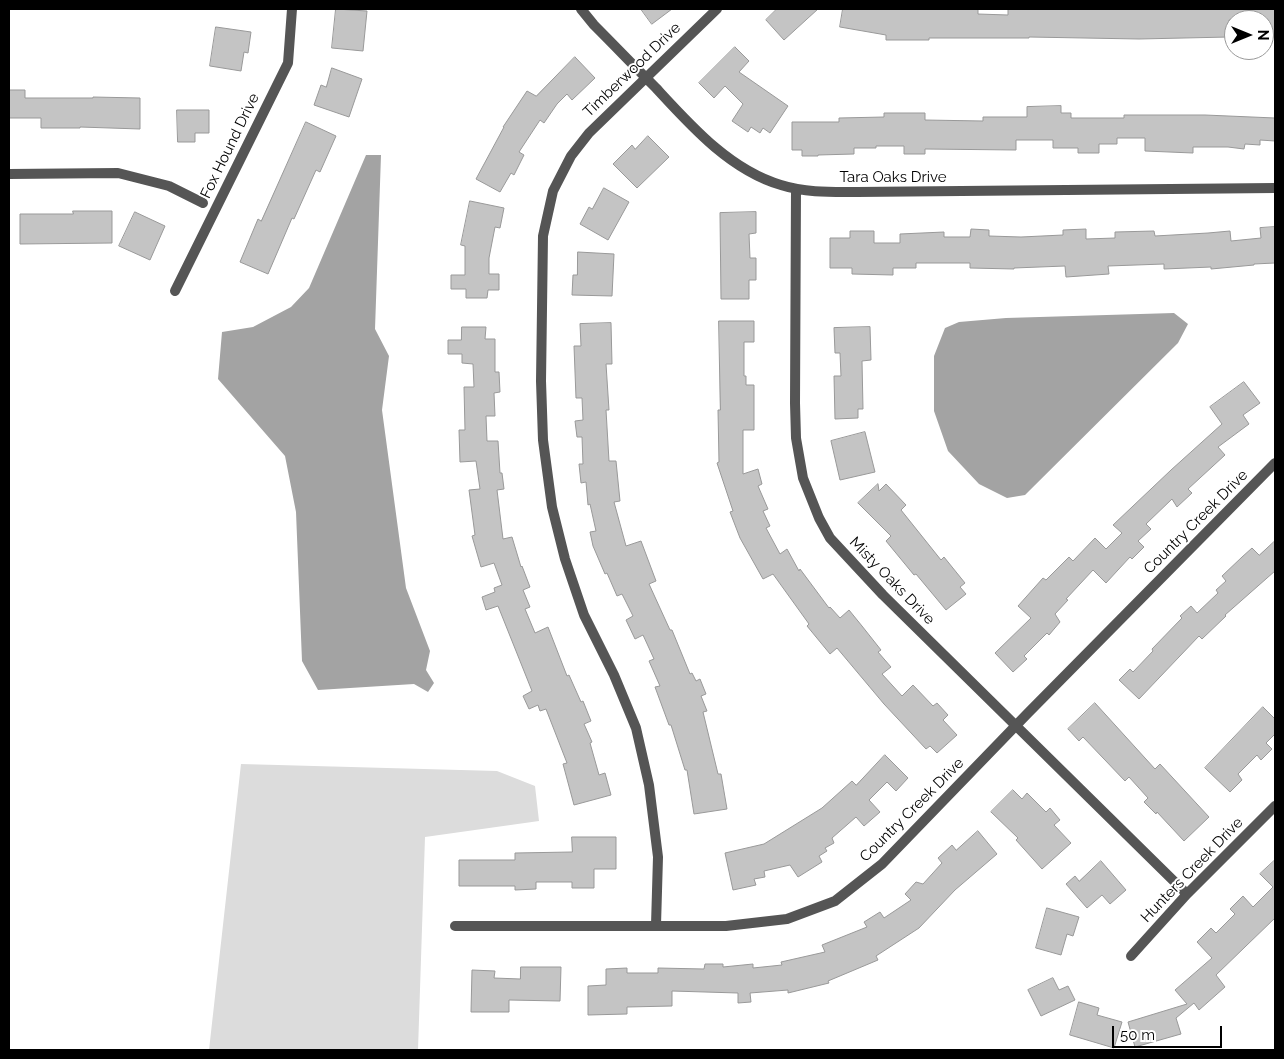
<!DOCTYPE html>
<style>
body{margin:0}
#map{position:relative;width:1284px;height:1059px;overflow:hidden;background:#fff;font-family:Raleway,sans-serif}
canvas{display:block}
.frame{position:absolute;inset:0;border:10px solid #000;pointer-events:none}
.north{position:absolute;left:1224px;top:10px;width:50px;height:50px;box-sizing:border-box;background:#fff;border:1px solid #999;border-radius:50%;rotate:90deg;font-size:14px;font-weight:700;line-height:20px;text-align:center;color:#000}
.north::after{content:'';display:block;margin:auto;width:18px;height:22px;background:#000;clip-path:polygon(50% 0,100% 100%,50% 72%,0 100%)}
.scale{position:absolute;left:1112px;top:1026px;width:110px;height:22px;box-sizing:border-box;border:2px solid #000;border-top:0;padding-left:6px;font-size:15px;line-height:18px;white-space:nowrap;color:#000;-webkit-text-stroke:4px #fff;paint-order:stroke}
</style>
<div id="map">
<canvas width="1284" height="1059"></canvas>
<div class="frame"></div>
<div class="north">N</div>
<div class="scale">50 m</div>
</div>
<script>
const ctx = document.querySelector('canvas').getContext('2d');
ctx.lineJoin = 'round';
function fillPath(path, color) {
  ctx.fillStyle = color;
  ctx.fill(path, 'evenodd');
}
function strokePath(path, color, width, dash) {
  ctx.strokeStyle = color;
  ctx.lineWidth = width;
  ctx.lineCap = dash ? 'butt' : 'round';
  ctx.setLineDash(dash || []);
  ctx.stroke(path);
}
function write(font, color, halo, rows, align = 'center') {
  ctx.font = font + ' Raleway,sans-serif';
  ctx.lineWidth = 4;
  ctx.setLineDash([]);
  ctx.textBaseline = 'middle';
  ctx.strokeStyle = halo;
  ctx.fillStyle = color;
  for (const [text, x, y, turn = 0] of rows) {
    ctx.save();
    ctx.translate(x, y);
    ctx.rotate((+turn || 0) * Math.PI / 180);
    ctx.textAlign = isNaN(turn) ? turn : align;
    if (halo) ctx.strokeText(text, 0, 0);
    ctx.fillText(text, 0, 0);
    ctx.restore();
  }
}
fillPath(new Path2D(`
 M241 764 497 771 535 786 539 821 425 837 418 1050H209Z`), '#dcdcdc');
fillPath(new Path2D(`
 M366 155H381L375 329 389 356 382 410 406 588 430 651 426 670 434 683 428 692 414 684 318 690 302 661 296 512 285 456 218 379 222 332 253 327 291 307 309 288Z
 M1174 313 1188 324 1178 343 1025 495 1007 498 979 484 948 451 934 411V356L945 328 959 322 1006 318Z`), '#a3a3a3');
const building = new Path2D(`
 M336 9 367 11 363 51 332 48Z
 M641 9H672L652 24Z
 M777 9H818L784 40 766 20Z
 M843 9H978V14L1008 15V9H1275V37H1264V20H1229V37L1139 39 1029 37V38H929V40H886V35L840 27Z
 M216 27 251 32 248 53 244 52 241 71 210 66Z
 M735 47 749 61 739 72 788 106 770 133 763 128 760 133 751 127 748 132 732 121 743 104 725 86 714 98 699 83Z
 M575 57 595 78 572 100 567 94 557 104 544 123 540 120 519 152 524 155 514 175 511 173 500 192 476 179 504 127H503L527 91 536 96Z
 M332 68 362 79 349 117 314 105 321 85 326 87Z
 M9 90H25V98H93V97L140 98V129L80 127V128H41V118H9Z
 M1061 106V113H1071V118H1124V115H1205L1275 118V141L1260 140V145L1245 144 1244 149 1228 147H1193V153L1145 151V138H1117V144H1099V153H1078V148H1053V140H1016V150L925 149V154H904V146H876V148H854V154L818 155V156H802V150H792V122H839V118L884 117V113H925V120L983 121V117H1027V107Z
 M177 110H209V133H195V142H178Z
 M306 122 336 136 320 172 316 170 294 219 292 218 268 274 240 262 258 219 261 221Z
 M648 136 669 157 637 188 613 164 632 145 635 149Z
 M604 188 629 202 608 240 580 224 589 207 592 209Z
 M470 201 504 208 500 228 495 227 489 258V274H499V290H488L487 298H466V289H451V275H465V246L461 245Z
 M73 211H112V243L20 244V214H73Z
 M135 212 165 226 150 260 119 246Z
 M756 212V233L749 234 750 258H756V280H749V299H721L720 213Z
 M1275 227V263L1254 264V265L1211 269V267L1164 269V264L1108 266 1109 274 1066 277 1065 266 1014 268V269L970 268V263H916V268H893V275L852 274V268H830V238H850V231H874V243H900V234L944 232V237H970L971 229 989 230V236L1021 237 1063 235V230L1086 229V239L1115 238V232L1154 231 1155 236 1208 233 1230 231 1231 241 1261 238 1260 228Z
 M578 252 614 254 612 296 572 295 573 275H577Z
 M719 321H754V342H744V376H746V385H754V430H743V474L758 469 762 484 758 486 768 509 763 511 770 526 766 528 780 554 787 549 799 571 800 569 829 608 830 607 840 618 849 610 862 626 881 650 878 652 891 667 882 674 902 696 913 685 933 706 937 703 948 715 943 720 957 735 937 753 930 746 926 749 884 704 837 648 830 654 807 626 809 624 773 574 763 579 740 538 730 512 733 511 717 463 719 462 718 410H720Z
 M611 323 612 364H606L609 410H606L609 461H616L620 501 614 502 626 546 641 541 656 581 649 584 670 630H672L690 674 692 673 696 681 700 679 706 694 701 696 707 711 703 712 718 774H721L727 809 694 814 687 770H685L671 725H669L655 687 660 686 649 661 654 659 643 635 635 639 626 620 633 616 622 594 617 596 607 573 605 574 593 546 590 532 596 531 590 504 588 505 586 482 581 483 579 464H583L582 437H577L575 421 583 420 582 398H576L574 346H581L580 324Z
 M462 327H486L485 339H495V372H499L500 392 494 393 495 416H486L487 441H498L500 473H502L504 489 497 490 503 539 512 537 521 567 522 566 530 587 523 590 530 607 525 609 535 633 548 627 567 676 569 675 581 702 583 701 591 721 584 724 592 742 590 743 599 775 605 773 611 795 574 805 563 764 567 763 546 709 540 711 538 705 529 709 523 696 532 691 498 606 486 610 482 597 495 592 494 588 502 585 494 563 481 567 472 536 475 535 469 490 480 489 476 461 460 462 459 430H465L464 387H474L473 364 462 363V354H448V340H461Z
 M870 327 871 360 862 361 863 409H858V418L835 419 834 376H841L840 353H835L834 328Z
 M1244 382 1260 403 1243 415 1249 424 1218 447 1225 455 1188 489 1192 493 1177 507 1172 499 1146 524 1151 529 1138 541 1144 547 1132 559 1130 557 1106 583 1093 570 1066 599 1068 600 1055 614 1060 622 1049 635 1047 633 1024 656 1027 659 1013 672 995 653 1031 618 1018 606 1043 578 1046 580 1069 557 1073 561 1095 538 1106 549 1122 533 1113 525 1171 470 1222 424 1210 407Z
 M865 432 875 472 840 480 831 441Z
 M878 484 879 491 886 484 906 505 901 510 941 560 944 557 965 583 960 587 966 594 946 610 916 574 914 575 886 541 891 536 858 503Z
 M1275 541V571L1225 615 1226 616 1202 639 1199 636 1139 699 1119 680 1130 669 1133 672 1153 651 1152 649 1182 618 1180 616 1191 606 1197 613 1218 593 1216 590 1226 581 1222 576 1242 557 1252 548 1259 555Z
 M1095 703 1155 769 1160 764 1209 817 1184 841 1157 812 1156 814 1144 802 1148 798 1129 777 1125 781 1083 737 1079 741 1068 729Z
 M1263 707 1275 719V734L1266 743 1272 749 1261 760 1257 755 1238 774 1242 780 1230 792 1205 768Z
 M885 755 908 778 896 791 887 782 869 800 880 812 864 826 856 817 832 838 834 843 825 848 827 851 819 856 822 862 798 877 790 865 764 871 765 877 754 879 756 885 733 890 725 853 764 844 822 808 852 781 856 785Z
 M1013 790 1022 799 1027 793 1046 812 1050 808 1060 820 1054 825 1071 843 1042 869 1016 840 1018 838 991 812Z
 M978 831 997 854 955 890 919 928 876 956 878 960 828 981 829 983 788 993V990L750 993 751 1002 738 1003V993L672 991V1006L627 1007V1014L588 1015V986L606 985V969L627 968V973H658V968L704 969 705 964H723V967L753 964V968L782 965 781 962 825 952 822 945 867 927 864 922 880 912 884 918 911 900 905 894 916 882 923 884 942 863 938 858 952 845 956 850Z
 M572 837H616V869H594V888H572V882H536V889L515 890V886H459V860H515V853L572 852Z
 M1275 860V918L1216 975 1225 987 1199 1010 1194 1003 1176 1018 1181 1034 1135 1047 1128 1022 1187 1004 1175 990 1212 958 1197 942 1211 928 1216 933 1235 914 1230 909 1243 896 1253 907 1273 887 1260 874Z
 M1101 861 1126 890 1110 904 1102 895 1087 908 1066 884 1075 876 1079 881Z
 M1047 908 1079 917 1073 936 1067 934 1061 955 1036 948Z
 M521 967H561L560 1001 509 1000V1012H471L472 970 495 971 494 978 520 979Z
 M1053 978 1059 990 1068 986 1075 1000 1041 1016 1028 990Z
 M1079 1002 1099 1008 1097 1015 1122 1022 1114 1048 1070 1035Z`);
fillPath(building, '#c4c4c4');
strokePath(building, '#999', 1);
strokePath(new Path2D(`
 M581 9 594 25C615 46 635 67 656 88 691 126 730 170 781 185 806 193 832 192 857 192L1275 188
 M9 174 118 173 169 186 203 203
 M796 189 795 403 796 438 803 478 819 518 830 538 883 595 1187 894
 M175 291 288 63 292 9
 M656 925 658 857 649 785 636 728 614 675 584 615 565 559 552 507 543 440 541 381 543 236 553 191 571 156 589 133 717 9
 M455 926H726L787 919 835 901 882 864 1028 713 1275 463
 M1131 956 1187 894 1275 806`), '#555', 10);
write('15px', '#000', '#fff', [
 ["Timberwood Drive",632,70,-44],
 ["Fox Hound Drive",230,146,-64],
 ["Tara Oaks Drive",893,177],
 ["Country Creek Drive",1196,522,-45],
 ["Misty Oaks Drive",892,581,46],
 ["Country Creek Drive",912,810,-45],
 ["Hunters Creek Drive",1192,870,-46]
]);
</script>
